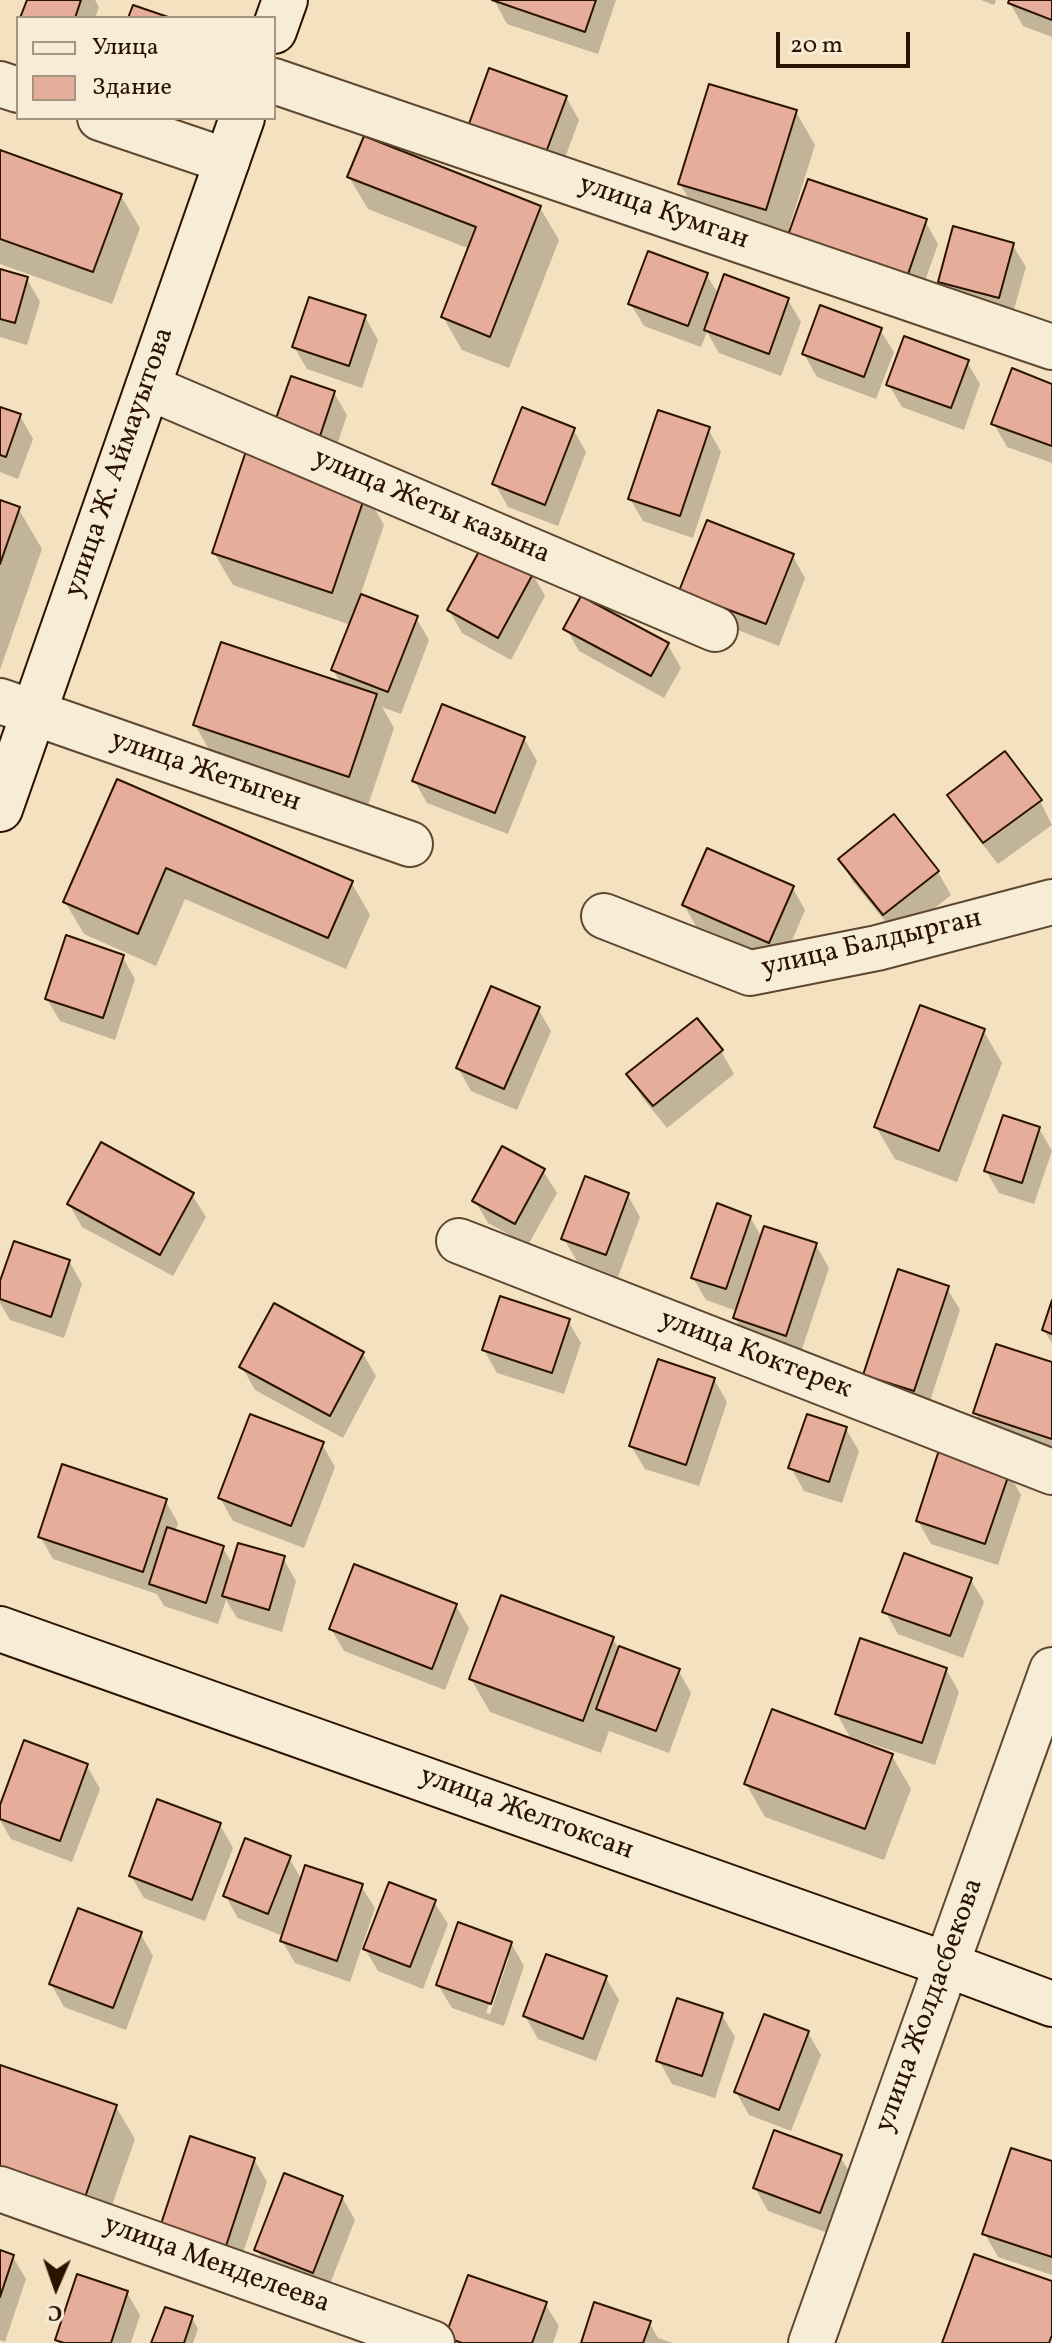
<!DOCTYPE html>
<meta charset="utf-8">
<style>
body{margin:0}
#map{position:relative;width:1052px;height:2343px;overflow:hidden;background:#f3e1bf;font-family:Vollkorn,serif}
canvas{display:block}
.legend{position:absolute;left:16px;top:16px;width:260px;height:104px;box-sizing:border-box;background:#f7ecd5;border:2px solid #a69580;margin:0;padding:10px 14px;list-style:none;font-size:24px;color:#2c1300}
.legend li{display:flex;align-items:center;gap:16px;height:40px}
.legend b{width:40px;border:2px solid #a69580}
.north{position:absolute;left:16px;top:2247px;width:80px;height:80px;-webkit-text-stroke:6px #f7ecd5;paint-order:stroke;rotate:182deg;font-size:22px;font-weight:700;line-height:32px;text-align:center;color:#2c1300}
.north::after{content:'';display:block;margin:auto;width:28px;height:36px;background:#2c1300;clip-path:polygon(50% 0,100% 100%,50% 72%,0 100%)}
.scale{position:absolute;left:776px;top:32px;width:134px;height:36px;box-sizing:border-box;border:4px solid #2c1300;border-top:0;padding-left:10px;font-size:24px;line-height:28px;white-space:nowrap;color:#2c1300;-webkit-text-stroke:6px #f7ecd5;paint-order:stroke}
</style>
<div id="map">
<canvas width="1052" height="2343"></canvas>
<ul class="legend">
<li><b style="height:10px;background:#f7ecd5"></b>Улица</li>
<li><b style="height:22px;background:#e7ad9b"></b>Здание</li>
</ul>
<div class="north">С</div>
<div class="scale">20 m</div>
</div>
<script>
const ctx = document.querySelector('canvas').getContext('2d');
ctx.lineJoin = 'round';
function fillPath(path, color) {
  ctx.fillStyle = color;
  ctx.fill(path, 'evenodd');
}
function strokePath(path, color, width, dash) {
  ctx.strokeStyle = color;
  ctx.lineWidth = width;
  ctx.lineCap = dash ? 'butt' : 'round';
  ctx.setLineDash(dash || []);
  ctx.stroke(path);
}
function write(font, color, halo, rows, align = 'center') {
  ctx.font = font + ' Vollkorn,serif';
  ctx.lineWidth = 8;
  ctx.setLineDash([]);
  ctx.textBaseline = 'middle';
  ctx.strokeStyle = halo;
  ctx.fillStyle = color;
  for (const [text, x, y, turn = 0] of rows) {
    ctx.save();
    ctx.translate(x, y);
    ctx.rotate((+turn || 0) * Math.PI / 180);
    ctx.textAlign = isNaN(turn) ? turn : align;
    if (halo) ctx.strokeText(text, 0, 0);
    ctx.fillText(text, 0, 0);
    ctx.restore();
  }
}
fillPath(new Path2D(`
 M29 0H95L99 7 95 18H22Z
 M494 0H616L598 54 507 24Z
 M981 0H996L994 5Z
 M1011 0H1052V37L1023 26 1010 3Z
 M566 97 579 120 555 185 480 158Z
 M796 112 815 145 789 228 925 221 938 244 918 301 699 216 680 184Z
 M0 152 121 196 140 228 112 304 0 264Z
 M349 177 540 208 559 240 509 368 462 350 443 317 470 249 368 209Z
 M1012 244 1026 267 1011 320 953 304 940 281Z
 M0 271 27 279 40 302 27 345 0 337Z
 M706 274 719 295 788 300 801 322 781 376 719 353 707 332 701 347 644 326 630 303Z
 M365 317 378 340 362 388 307 369 294 347Z
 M880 330 894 352 876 399 817 377 804 354Z
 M967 362 980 384 964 430 902 407 889 385Z
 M1052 386V463L1007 447 994 424Z
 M334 393 347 415 332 460 290 446Z
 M0 409 20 416 33 439 18 479 0 472Z
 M573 429 586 452 558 526 508 507 495 484Z
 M708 429 721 452 693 538 643 521 630 499Z
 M365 492 384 525 360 596 416 618 429 640 401 714 382 707 394 728 367 808 214 758 195 725 341 684 333 670 351 625 233 585 214 553Z
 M0 502 18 508 42 549 0 670Z
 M792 555 805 578 779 646 694 613 681 591Z
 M532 573 545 596 511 660 462 633 449 610Z
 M582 598 668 645 681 668 664 698 579 651 566 628Z
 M524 738 537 761 508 834 427 803 414 780Z
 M1005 754 1040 801 1052 825 998 864 962 818 949 795Z
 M118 782 351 882 370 915 346 969 185 899 156 966 84 934 65 902Z
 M893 817 938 872 951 895 898 937 853 882 840 859Z
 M792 887 805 910 782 964 697 928 684 905Z
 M122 956 135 979 115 1040 60 1021 47 999Z
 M538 1009 551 1031 517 1110 471 1091 458 1068Z
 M983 1030 1002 1063 957 1182 895 1159 876 1127Z
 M721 1051 734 1074 667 1128 642 1097 629 1075Z
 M1039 1128 1052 1151 1034 1204 999 1193 986 1171Z
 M543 1171 557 1193 528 1245 488 1223 475 1201Z
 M627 1194 640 1217 618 1277 577 1261 564 1239Z
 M192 1195 206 1217 173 1276 82 1227 69 1204Z
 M750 1217 762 1238 816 1245 829 1268 799 1358 748 1340 735 1318 737 1311 706 1300 693 1278Z
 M69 1261 82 1284 64 1338 10 1320 0 1303V1287Z
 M947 1288 960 1310 926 1413 878 1397 865 1374Z
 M1052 1307V1343L1044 1330Z
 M568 1321 581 1343 564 1394 497 1373 484 1350Z
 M363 1354 376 1376 343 1438 255 1390 242 1367Z
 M1052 1364V1456L988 1435 975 1413Z
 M714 1379 727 1402 699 1486 645 1469 631 1446Z
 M846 1429 859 1451 842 1503 804 1491 791 1468Z
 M322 1444 335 1467 304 1548 233 1521 220 1498Z
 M1008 1472 1021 1495 998 1565 931 1544 918 1521Z
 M165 1500 178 1523 175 1532 223 1548 233 1565 283 1558 296 1581 282 1632 237 1618 226 1600 218 1624 164 1606 157 1594 53 1559 40 1536Z
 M971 1580 984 1602 963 1658 898 1634 885 1611Z
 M456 1606 469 1628 445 1690 344 1651 331 1629Z
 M612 1638 618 1647 678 1670 691 1693 669 1753 609 1731 601 1753 490 1712 471 1679Z
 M946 1669 959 1692 935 1765 860 1740 859 1744 892 1756 911 1789 884 1860 765 1817 746 1784 852 1741 837 1714Z
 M87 1766 100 1789 72 1862 11 1839 0 1820V1811Z
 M220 1825 233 1848 205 1921 144 1898 131 1876Z
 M289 1858 302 1880 361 1886 375 1908 350 1982 295 1963 282 1941 283 1936 238 1918 225 1895Z
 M434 1902 448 1924 423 1989 378 1971 365 1949Z
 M140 1933 153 1956 126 2030 64 2007 51 1984Z
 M511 1943 524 1966 504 2026 452 2008 438 1985ZM505 1957H509L490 2014 486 2013Z
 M606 1978 619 2000 596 2061 538 2039 525 2016Z
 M722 2015 735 2037 715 2098 672 2084 659 2061Z
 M808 2033 821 2055 791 2131 749 2115 736 2092Z
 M0 2067 116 2107 135 2139 101 2237Z
 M840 2157 854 2179 833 2235 768 2211 755 2188Z
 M254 2159 267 2182 238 2268 176 2247Z
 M1052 2163V2275L998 2257 985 2234Z
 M342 2197 355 2220 326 2294 270 2273 257 2250Z
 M0 2253 13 2257 26 2279 5 2342 0 2340Z
 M127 2293 140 2315 131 2343H59L57 2340Z
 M545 2304 559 2326 553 2343H451L448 2337Z
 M192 2318 198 2329 193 2343H153Z
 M649 2322 658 2338 673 2343H583Z`), '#0003');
const building = new Path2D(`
 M27 0H81L75 18H20Z
 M492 0H596L585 32Z
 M1009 0H1052V20L1008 3Z
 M133 5 171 18H128Z
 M489 68 567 96 542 163 465 135Z
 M709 84 797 110 766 210 678 184Z
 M364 136 541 206 490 337 441 317 476 227 347 177Z
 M0 150 122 194 93 272 0 239Z
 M808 179 927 219 906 280 787 238Z
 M953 226 1014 243 999 298 938 282Z
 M648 251 708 273 688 326 628 304Z
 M0 269 28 277 15 323 0 319Z
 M724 274 789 298 769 354 704 330Z
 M309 297 366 315 349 366 292 347Z
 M820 305 882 328 864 377 802 354Z
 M904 336 969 360 951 408 886 385Z
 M1012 368 1052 384V446L991 424Z
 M291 376 335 391 319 439 274 424Z
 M0 407 21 414 6 457 0 455Z
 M522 407 575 428 545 505 492 484Z
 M658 410 710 427 680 516 628 499Z
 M246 451 367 490 332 593 212 553Z
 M0 500 20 507 0 564Z
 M707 520 794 554 766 624 679 591Z
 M483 544 534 572 498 638 447 610Z
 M361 594 418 616 388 692 331 670Z
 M581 596 669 643 651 676 563 629Z
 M221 642 377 694 349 777 193 725Z
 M442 704 525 737 495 813 412 781Z
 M1005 751 1042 800 983 843 947 795Z
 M117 779 353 881 328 938 166 868 138 934 63 902Z
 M894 814 939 871 883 915 838 859Z
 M707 848 794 886 769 943 682 905Z
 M66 935 124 955 103 1018 45 999Z
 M491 986 540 1007 504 1089 456 1068Z
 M920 1005 985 1029 939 1151 874 1127Z
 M697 1018 723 1050 653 1106 626 1074Z
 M1003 1115 1040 1127 1022 1183 984 1171Z
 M101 1142 194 1193 160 1255 67 1204Z
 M502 1146 545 1169 515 1224 472 1201Z
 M585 1176 629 1193 606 1255 561 1239Z
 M717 1203 751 1216 726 1289 691 1278Z
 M764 1226 817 1243 786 1336 733 1318Z
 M14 1241 70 1260 51 1317 0 1299V1281Z
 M898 1269 949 1286 914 1391 863 1375Z
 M500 1296 570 1319 552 1373 482 1350Z
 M1052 1300V1334L1042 1330Z
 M274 1303 364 1352 330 1416 239 1367Z
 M996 1344 1052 1362V1439L973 1413Z
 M658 1359 715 1378 686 1465 629 1446Z
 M250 1414 324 1442 291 1526 218 1498Z
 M807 1414 847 1427 829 1482 788 1468Z
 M940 1447 1010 1471 985 1544 916 1521Z
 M62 1464 167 1499 143 1572 38 1537Z
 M167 1527 224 1546 206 1603 149 1584Z
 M238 1543 285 1556 269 1610 222 1596Z
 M904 1553 972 1578 950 1636 882 1612Z
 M354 1564 457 1604 432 1669 329 1629Z
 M501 1595 614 1637 583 1721 469 1679Z
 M860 1638 947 1668 922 1743 835 1714Z
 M619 1646 680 1669 656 1731 596 1709Z
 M772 1709 893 1754 865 1829 744 1784Z
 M24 1740 88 1764 60 1841 0 1819V1805Z
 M157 1799 221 1823 192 1900 129 1876Z
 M245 1838 291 1856 268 1914 223 1896Z
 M305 1865 363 1884 337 1961 280 1941Z
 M389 1882 436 1900 410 1967 363 1949Z
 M78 1908 142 1932 113 2008 49 1984Z
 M458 1922 512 1942 491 2004 436 1985Z
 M546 1954 607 1976 583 2039 523 2016Z
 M677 1998 723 2013 702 2076 656 2061Z
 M764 2014 809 2031 779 2110 734 2092Z
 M0 2065 117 2105 82 2206 0 2178Z
 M774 2130 842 2155 820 2213 753 2188Z
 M190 2136 255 2158 226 2246 161 2224Z
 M1011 2148 1052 2161V2257L982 2234Z
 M284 2173 343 2196 313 2273 254 2250Z
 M0 2250 14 2255 0 2297Z
 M974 2254 1052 2281V2335L1049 2343H942Z
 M77 2274 128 2291 111 2343H64L55 2340Z
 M468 2275 547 2302 532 2343H462L445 2337Z
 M594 2302 651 2321 643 2343H581Z
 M165 2307 193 2316 184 2343H151Z`);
fillPath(building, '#e7ad9b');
strokePath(building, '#2c1300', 2);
const street = new Path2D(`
 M274 81 1052 347
 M0 84 18 90
 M100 118 227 161
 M148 387 715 629
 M0 701 410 844
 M604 916 750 973 877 948 1052 902
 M459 1241 1052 1472
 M0 2189 432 2343
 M811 2343 1052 1670`);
const secondary = new Path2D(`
 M274 31 285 0
 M0 809 242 118
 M0 1629 945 1964 1052 2004`);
strokePath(street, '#5e4630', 48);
strokePath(secondary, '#2c1300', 48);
strokePath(street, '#f7ecd5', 44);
strokePath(secondary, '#f7ecd5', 44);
write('28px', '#2c1300', '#f7ecd5', [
 ["улица Кумган",663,214,19],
 ["улица Ж. Аймауытова",121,463,-71],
 ["улица Жеты казына",431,508,23],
 ["улица Жетыген",205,773,19],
 ["улица Балдырган",872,945,-13],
 ["улица Коктерек",755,1356,21],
 ["улица Желтоксан",526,1815,20],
 ["улица Жолдасбекова",931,2006,-70],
 ["улица Менделеева",216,2266,20]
]);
</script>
